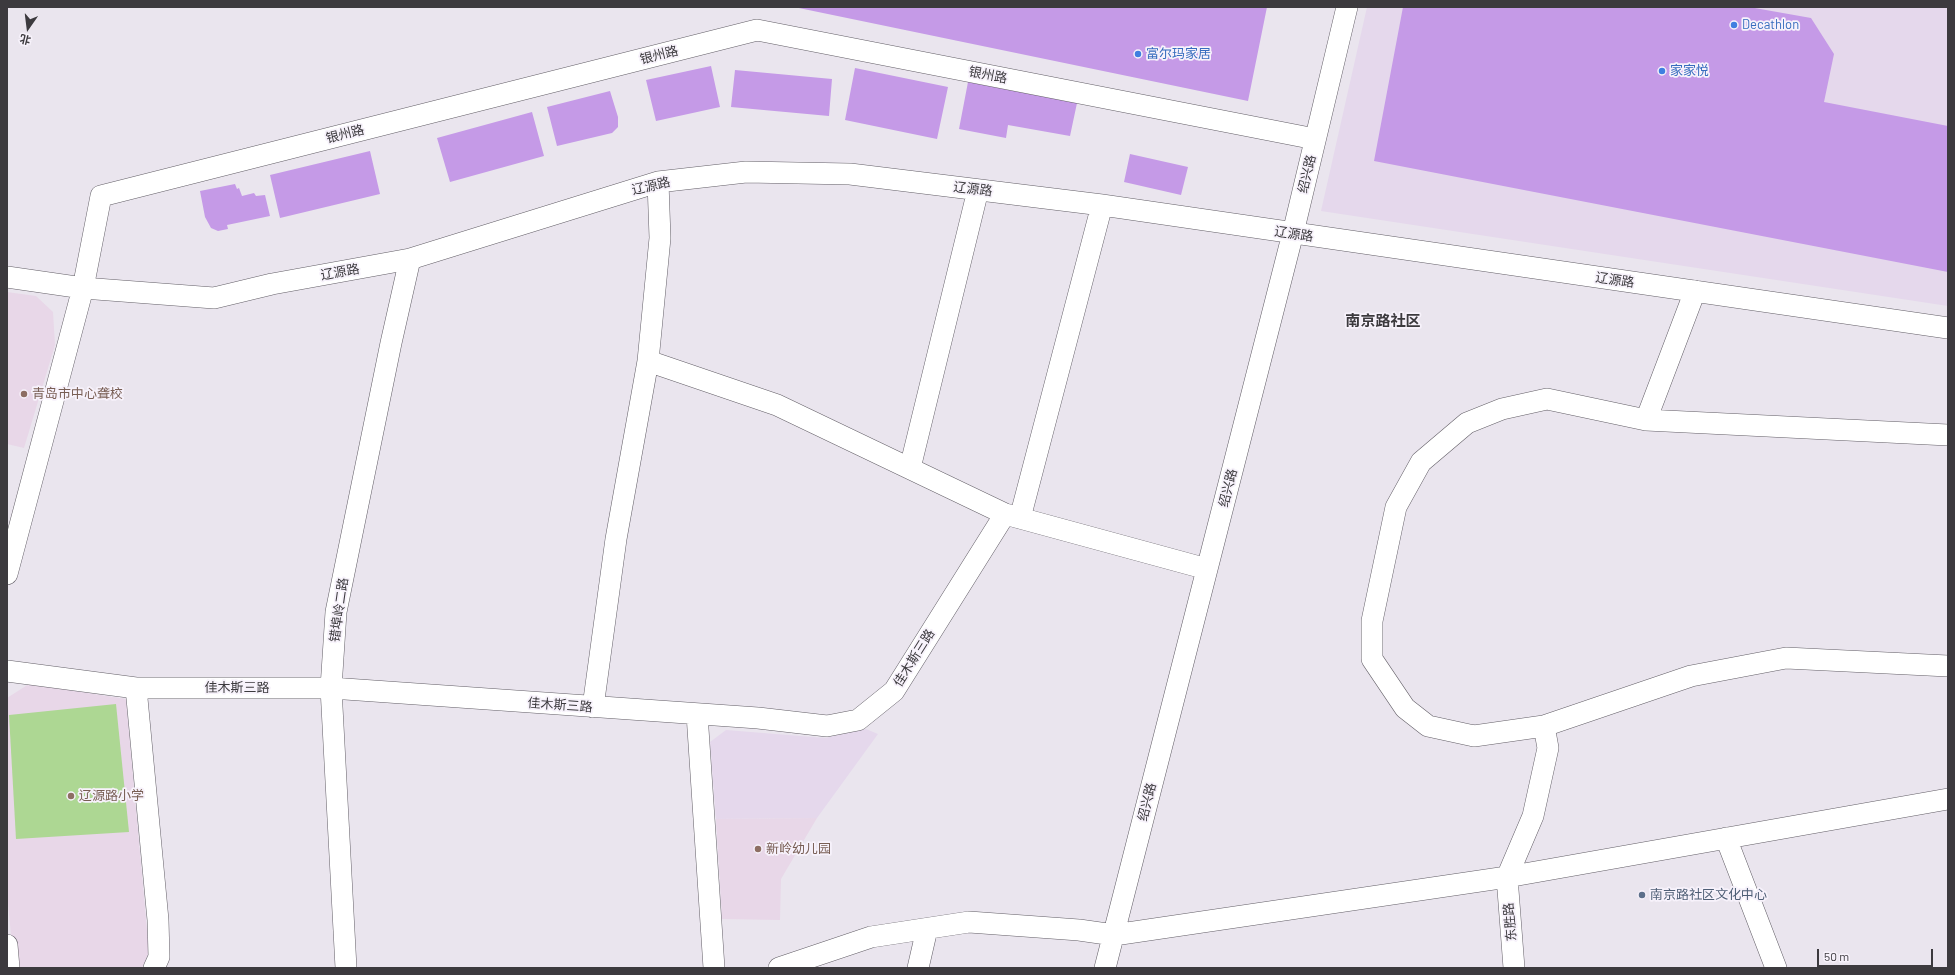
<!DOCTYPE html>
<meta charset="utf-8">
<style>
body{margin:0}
#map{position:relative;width:1955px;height:975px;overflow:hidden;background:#eae5ee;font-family:Barlow,"Noto Sans SC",sans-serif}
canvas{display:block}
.frame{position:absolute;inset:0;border:8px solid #3c3a3e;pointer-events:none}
.north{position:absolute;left:8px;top:8px;width:40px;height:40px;-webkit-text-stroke:3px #f7f2fb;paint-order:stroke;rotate:194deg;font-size:11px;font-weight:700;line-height:16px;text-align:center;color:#3c3a3e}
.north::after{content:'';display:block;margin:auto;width:14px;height:18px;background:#3c3a3e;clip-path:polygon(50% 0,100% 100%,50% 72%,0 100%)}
.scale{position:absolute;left:1817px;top:949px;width:116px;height:18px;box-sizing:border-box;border:2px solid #3c3a3e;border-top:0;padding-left:5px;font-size:12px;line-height:14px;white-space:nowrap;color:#3c3a3e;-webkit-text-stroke:3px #f7f2fb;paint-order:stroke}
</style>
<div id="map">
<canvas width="1955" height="975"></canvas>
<div class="frame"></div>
<div class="north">北</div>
<div class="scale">50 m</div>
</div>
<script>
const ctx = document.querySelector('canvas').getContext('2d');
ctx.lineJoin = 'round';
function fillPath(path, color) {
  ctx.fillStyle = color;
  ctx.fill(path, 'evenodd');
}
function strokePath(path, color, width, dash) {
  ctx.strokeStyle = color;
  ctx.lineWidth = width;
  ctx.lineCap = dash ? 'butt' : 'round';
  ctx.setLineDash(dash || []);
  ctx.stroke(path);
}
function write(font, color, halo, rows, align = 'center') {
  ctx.font = font + ' Barlow,"Noto Sans SC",sans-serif';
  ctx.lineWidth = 3.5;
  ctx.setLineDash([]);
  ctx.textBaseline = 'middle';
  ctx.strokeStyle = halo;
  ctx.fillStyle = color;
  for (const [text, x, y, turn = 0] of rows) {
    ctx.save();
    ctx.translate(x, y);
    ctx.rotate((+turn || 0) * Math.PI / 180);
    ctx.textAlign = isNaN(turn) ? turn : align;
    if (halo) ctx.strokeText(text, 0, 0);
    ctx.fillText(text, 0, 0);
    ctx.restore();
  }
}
fillPath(new Path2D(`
 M1367 7H1948V306L1321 211Z
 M866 729 878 734 817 818 716 819 710 742 726 730 825 738Z`), '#e5d8ec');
fillPath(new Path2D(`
 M7 292 36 296 53 312 55 345 24 448 7 444Z
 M29 684 126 699 149 952 142 968H14L7 892V698Z
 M817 818 781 879 780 920 722 919 716 819Z`), '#e8d7e8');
fillPath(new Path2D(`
 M116 704 129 832 16 839 9 715Z`), '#add793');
fillPath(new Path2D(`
 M794 7H1267L1248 101Z
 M1403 7H1749L1811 18 1834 54 1824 102 1948 126V272L1374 161Z
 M711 66 720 107 656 121 646 80Z
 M855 68 948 87 937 139 845 120Z
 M735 70 832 79 829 116 731 107Z
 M968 82 1077 103 1070 136 1008 125 1006 138 959 129Z
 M610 91 618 117V127L612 133 557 146 547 107Z
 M532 112 544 156 450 182 437 138Z
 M370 151 380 194 280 218 270 175Z
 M1130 154 1188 167 1181 195 1124 182Z
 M235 184 237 189 239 188 242 196 254 193 256 196 265 195 270 216 227 225 228 229 218 231 211 228 205 217 200 191Z`), '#c59ae7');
const minor = new Path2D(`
 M7 277 83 288 214 298 272 284 410 259 658 182 746 172 850 174 1102 205 1948 328
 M648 361 777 405 1005 514 1207 569
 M1646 420 1695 291
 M1948 435 1646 420 1547 399 1502 409 1467 423 1421 462 1396 507 1372 621V659L1405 708 1428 726 1474 736 1544 726 1691 676 1786 658 1948 666
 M910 468 978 190
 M1020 518 1102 205
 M7 574 83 288 101 196 757 30 1315 139
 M7 671 136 688H331L758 718 827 726 858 720 894 691 1005 514
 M136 688 158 920 159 957 154 968
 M593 707 616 539 648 361 660 238 658 182
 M697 714 714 968
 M1726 838 1776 968
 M7 945 9 968
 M346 968 331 688 336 612 391 343 410 259
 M779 968 871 937 969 922 1079 930 1114 935 1507 877 1948 799
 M918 968 927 929
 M1105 968 1293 233 1347 7
 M1514 968 1507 877 1533 816 1548 748 1544 726`);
strokePath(minor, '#635f67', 22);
strokePath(minor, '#fff', 21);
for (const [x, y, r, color] of [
 [1734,25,4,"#3f7fe0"],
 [1138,54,4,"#3f7fe0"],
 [1662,71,4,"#3f7fe0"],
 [24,394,4,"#8d6e63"],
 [71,796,4,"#8d6e63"],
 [758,849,4,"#8d6e63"],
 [1642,895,4,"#5c6f8a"]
]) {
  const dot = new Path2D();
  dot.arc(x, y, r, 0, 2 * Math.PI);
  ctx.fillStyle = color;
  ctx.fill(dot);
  strokePath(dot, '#f7f2fb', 1.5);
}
write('13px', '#366cbe', '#f7f2fb', [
 ["Decathlon",1742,25],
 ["富尔玛家居",1146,54],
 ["家家悦",1670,71]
], 'left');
write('13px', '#3c3a3e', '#f7f2fb', [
 ["银州路",659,55,-14],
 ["银州路",988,75,11],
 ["银州路",345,134,-14],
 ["绍兴路",1307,174,-77],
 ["辽源路",651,186,-13],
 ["辽源路",973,189,7],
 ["辽源路",1294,234,8],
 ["辽源路",340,272,-10],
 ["辽源路",1615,280,8],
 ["绍兴路",1228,488,-76],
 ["错埠岭二路",339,610,-82],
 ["佳木斯三路",914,658,-58],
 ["佳木斯三路",237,688],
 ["佳木斯三路",560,705,4],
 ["绍兴路",1147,802,-76],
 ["东胜路",1510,922,-95]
]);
write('13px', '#785e54', '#f7f2fb', [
 ["青岛市中心聋校",32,394],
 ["辽源路小学",79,796],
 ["新岭幼儿园",766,849]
], 'left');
write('13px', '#4e5e75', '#f7f2fb', [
 ["南京路社区文化中心",1650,895]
], 'left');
write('bold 15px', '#3c3a3e', '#f7f2fb', [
 ["南京路社区",1383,321]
]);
</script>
